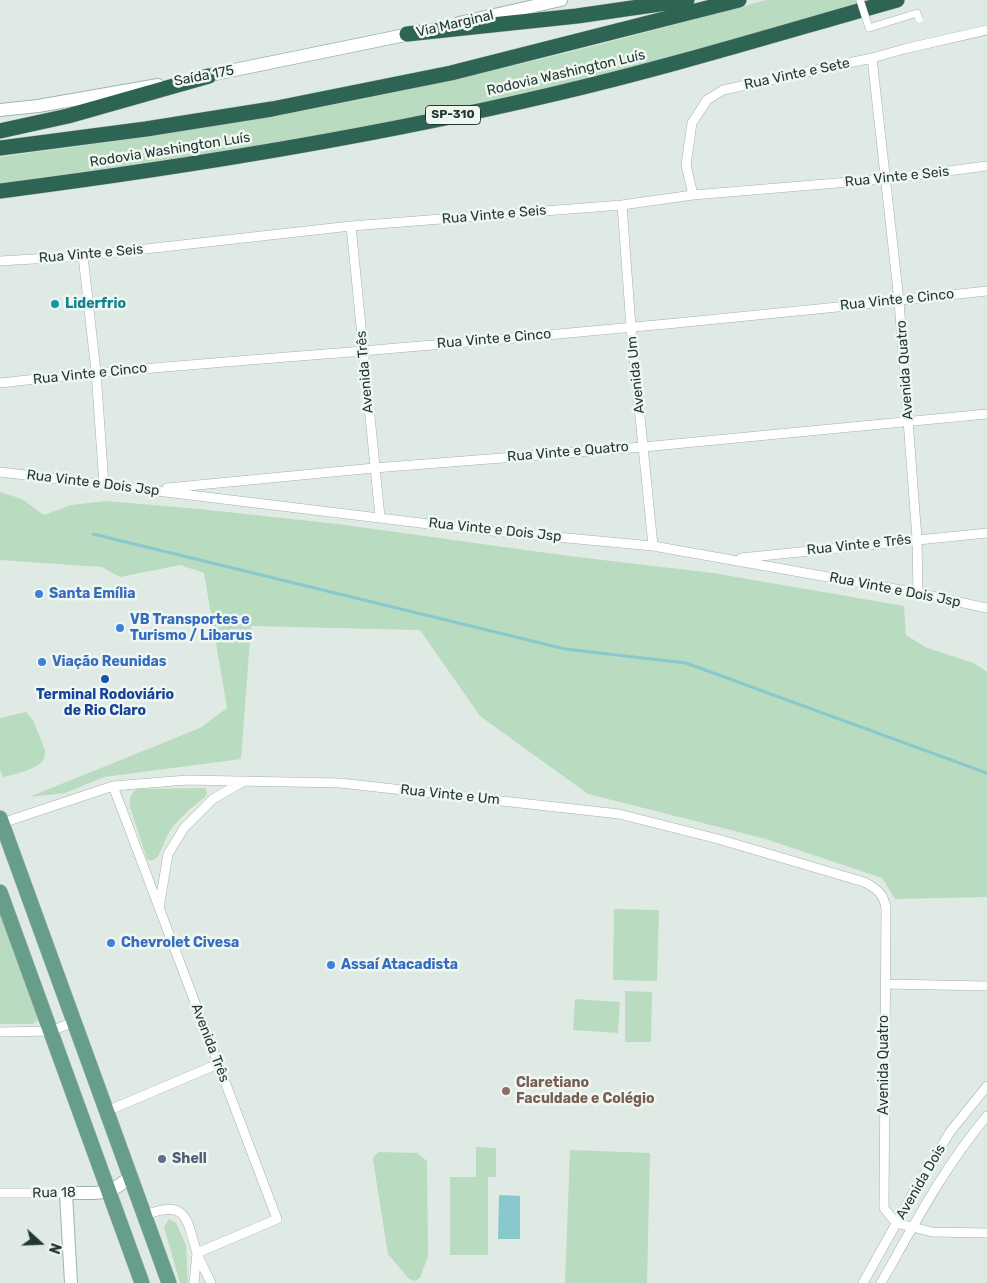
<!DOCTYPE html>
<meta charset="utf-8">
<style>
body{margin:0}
#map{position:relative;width:987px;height:1283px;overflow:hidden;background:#e0eae4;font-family:Rubik,sans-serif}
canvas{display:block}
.north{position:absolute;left:15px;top:1218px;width:50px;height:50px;-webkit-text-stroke:4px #f0f7f3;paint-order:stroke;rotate:110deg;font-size:14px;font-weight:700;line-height:20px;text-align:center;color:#213a31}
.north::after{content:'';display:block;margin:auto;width:18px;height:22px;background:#213a31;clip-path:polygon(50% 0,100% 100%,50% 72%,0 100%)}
</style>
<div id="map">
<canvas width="987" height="1283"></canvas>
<div class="north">N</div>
</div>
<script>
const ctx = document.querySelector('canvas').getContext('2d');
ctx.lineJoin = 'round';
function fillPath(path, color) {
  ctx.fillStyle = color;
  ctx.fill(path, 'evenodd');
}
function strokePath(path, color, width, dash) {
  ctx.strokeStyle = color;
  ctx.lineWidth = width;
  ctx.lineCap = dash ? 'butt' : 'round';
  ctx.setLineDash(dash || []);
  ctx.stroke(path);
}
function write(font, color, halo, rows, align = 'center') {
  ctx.font = font + ' Rubik,sans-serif';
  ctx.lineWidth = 5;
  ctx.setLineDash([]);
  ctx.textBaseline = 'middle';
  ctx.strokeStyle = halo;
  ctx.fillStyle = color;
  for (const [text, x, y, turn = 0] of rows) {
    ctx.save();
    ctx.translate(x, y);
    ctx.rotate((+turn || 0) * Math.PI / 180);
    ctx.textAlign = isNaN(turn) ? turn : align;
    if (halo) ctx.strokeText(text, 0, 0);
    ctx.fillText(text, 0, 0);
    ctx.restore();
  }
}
fillPath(new Path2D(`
 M766 0H876L692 52 627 68 626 70 450 110 376 125 213 153 0 184V157C95 144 190 131 284 114 446 85 607 44 766 0Z
 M0 492 22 499 44 515 71 505 106 501 199 509 338 524 569 556 713 573 904 606 906 635 927 648 974 663 987 672V897L895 899 882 878 766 839 588 794 480 716 420 630 251 626 241 759 104 777 65 793 29 797 200 728 227 708 204 573 180 565 120 577 102 567 0 560Z
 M26 712 33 720 45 750C45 754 45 758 42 762 38 768 11 776 3 777L0 770V718Z
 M202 788 206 789 207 793 205 797 190 809 175 824 168 834 158 857 151 861 147 859 130 807C129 798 130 794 137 789Z
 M0 901 41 1017 33 1024H0Z
 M614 909 659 910 657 981 613 980Z
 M625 991 652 992 651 1042H625Z
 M575 999 620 1002 618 1033 573 1030Z
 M476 1147 496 1148V1177H488V1255H450V1177H476Z
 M570 1150 650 1153 647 1283H565Z
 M379 1152 417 1153 427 1161 428 1256 420 1278 415 1281 409 1279 388 1254 373 1160 374 1156Z
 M169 1219 176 1223 186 1245 188 1283H180L164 1227Z`), '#b9dbbf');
fillPath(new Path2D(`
 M499 1195 520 1196V1239H498Z`), '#89c9cd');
strokePath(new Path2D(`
 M93 534 565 649 686 663 987 773`), '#89c9cd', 3);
const minor = new Path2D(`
 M872 58 899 301 917 539 918 593
 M693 195 686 165 692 123 707 100 723 90 872 58 904 49 987 30
 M622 205 631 327 653 546
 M351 226 380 517
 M83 256 96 372 104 485
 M0 261 83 256 351 226 622 205 693 195 885 179 987 166
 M0 383C120 369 241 361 362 351 571 334 779 314 987 291
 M0 472 470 529 653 546 918 593 987 608
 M167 488 374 468 643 447 987 414
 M741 558 987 533
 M113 786 277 1219 197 1253 194 1283
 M2 823 113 786 187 780 340 783 619 814 718 839 864 882C876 888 884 894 886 908L884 1208 896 1223 932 1232 987 1233
 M159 908 168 854 184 828 213 799 244 781
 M885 984 987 986
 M0 1032 51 1031 74 1022
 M107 1111 218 1064
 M0 1193H66
 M145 1215C186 1200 186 1216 196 1250 200 1262 206 1272 211 1283
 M863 1283 916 1188 950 1132 987 1086
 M881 1283C914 1225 944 1167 987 1116`);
const secondary = new Path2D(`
 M459 23 561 0
 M200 77 415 33
 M0 110 38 106 158 85
 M71 1283 66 1193C96 1192 109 1198 130 1176`);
const primary = new Path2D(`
 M0 818 169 1283
 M0 892 142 1283`);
const motorway = new Path2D(`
 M407 34 577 16 687 0
 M0 131 68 116 209 76
 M0 148 146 129 272 109 451 73 739 0
 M0 191C186 167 372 137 554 94 670 67 783 32 897 0`);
strokePath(minor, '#a3b2ab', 10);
strokePath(secondary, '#9fb5ab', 14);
strokePath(primary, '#bcc4c1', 16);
strokePath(motorway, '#bcc4c1', 16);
strokePath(minor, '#fff', 9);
strokePath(secondary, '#fff', 12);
strokePath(primary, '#669e8a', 15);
strokePath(motorway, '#2e6454', 15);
const pedestrianBridge = new Path2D(`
 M860 0 869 28 917 13 919 19`);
strokePath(pedestrianBridge, '#a3b2ab', 8, []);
strokePath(pedestrianBridge, '#fff', 7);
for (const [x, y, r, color] of [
 [55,304,5,"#0f9aa8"],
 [39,594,5,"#3f7fe0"],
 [120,628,5,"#3f7fe0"],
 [42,662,5,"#3f7fe0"],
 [105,679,5,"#1a4fb4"],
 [111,943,5,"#3f7fe0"],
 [331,965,5,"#3f7fe0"],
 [506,1091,5,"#8d6e63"],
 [162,1159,5,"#5c6f8a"]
]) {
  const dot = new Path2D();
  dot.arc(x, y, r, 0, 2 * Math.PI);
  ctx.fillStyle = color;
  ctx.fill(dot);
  strokePath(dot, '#f0f7f3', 2);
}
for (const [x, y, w] of [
 [453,115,55]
]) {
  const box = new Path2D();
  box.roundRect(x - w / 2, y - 9.5, w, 19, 4);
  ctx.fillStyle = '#f0f7f3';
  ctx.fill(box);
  strokePath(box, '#213a31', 1);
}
write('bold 12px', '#213a31', null, [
 ["SP-310",453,115]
]);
write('14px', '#213a31', '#f0f7f3', [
 ["Via Marginal",455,24,-13],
 ["Rodovia Washington Luís",566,73,-13],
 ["Rua Vinte e Sete",797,74,-12],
 ["Saída 175",204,76,-11],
 ["Rodovia Washington Luís",170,150,-9],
 ["Rua Vinte e Seis",897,177,-6],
 ["Rua Vinte e Seis",494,215,-5],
 ["Rua Vinte e Seis",91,254,-5],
 ["Rua Vinte e Cinco",897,300,-6],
 ["Rua Vinte e Cinco",494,339,-5],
 ["Avenida Quatro",905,370,-94],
 ["Avenida Três",365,372,-95],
 ["Rua Vinte e Cinco",90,374,-6],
 ["Avenida Um",636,375,-96],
 ["Rua Vinte e Quatro",568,452,-5],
 ["Rua Vinte e Dois Jsp",93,483,7],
 ["Rua Vinte e Dois Jsp",495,530,6],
 ["Rua Vinte e Três",859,545,-6],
 ["Rua Vinte e Dois Jsp",895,590,11],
 ["Rua Vinte e Um",450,795,6],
 ["Avenida Três",210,1043,69],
 ["Avenida Quatro",884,1065,-90],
 ["Avenida Dois",921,1182,-60],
 ["Rua 18",54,1193,-1]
]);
write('bold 14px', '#0d838f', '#f0f7f3', [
 ["Liderfrio",65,304]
], 'left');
write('bold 14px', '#366cbe', '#f0f7f3', [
 ["Santa Emília",49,594],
 ["VB Transportes e",130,620],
 ["Turismo / Libarus",130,636],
 ["Viação Reunidas",52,662],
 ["Chevrolet Civesa",121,943],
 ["Assaí Atacadista",341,965]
], 'left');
write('bold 14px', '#164399', '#f0f7f3', [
 ["Terminal Rodoviário",105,695],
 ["de Rio Claro",105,711]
]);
write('bold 14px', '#785e54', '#f0f7f3', [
 ["Claretiano",516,1083],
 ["Faculdade e Colégio",516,1099]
], 'left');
write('bold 14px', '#4e5e75', '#f0f7f3', [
 ["Shell",172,1159]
], 'left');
</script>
